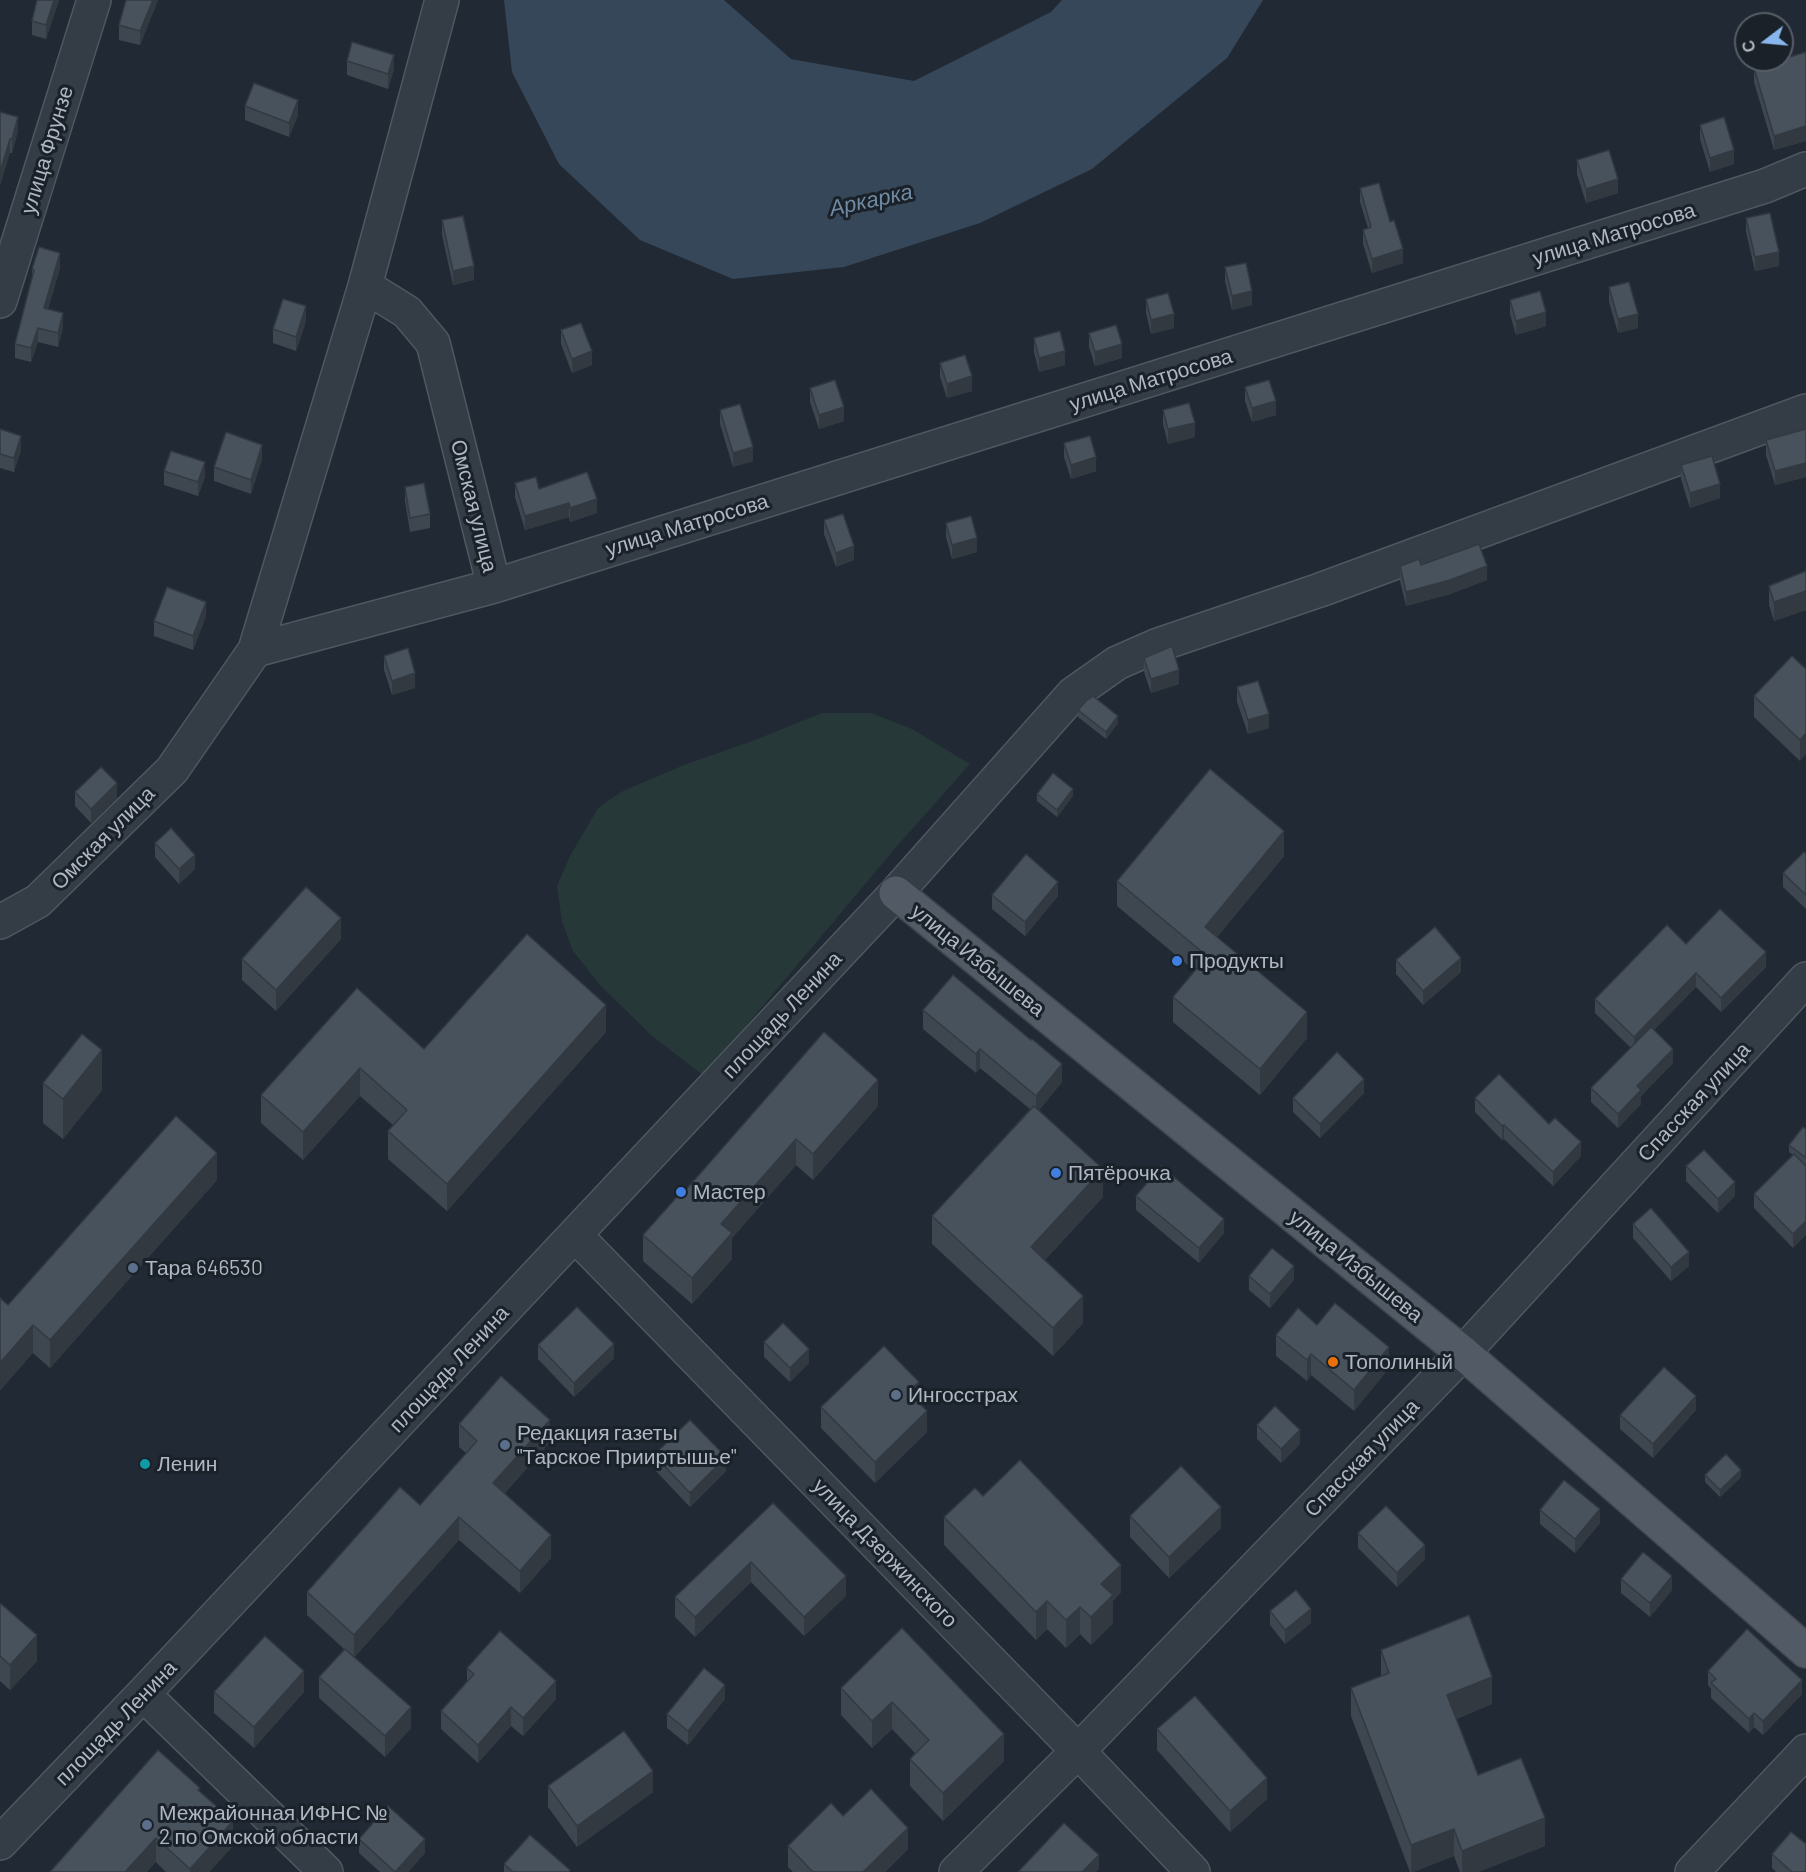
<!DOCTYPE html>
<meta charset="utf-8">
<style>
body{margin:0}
#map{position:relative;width:1806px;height:1872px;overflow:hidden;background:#212a34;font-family:Barlow,sans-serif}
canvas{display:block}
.north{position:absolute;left:1734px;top:12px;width:60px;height:60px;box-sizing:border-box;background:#1a2129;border:2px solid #565d66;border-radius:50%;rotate:254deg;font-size:16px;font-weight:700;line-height:24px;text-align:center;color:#afb7c2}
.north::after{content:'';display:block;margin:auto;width:21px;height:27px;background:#89b6ec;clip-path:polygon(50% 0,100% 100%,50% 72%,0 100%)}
</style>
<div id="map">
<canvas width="1806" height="1872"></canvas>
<div class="north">С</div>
</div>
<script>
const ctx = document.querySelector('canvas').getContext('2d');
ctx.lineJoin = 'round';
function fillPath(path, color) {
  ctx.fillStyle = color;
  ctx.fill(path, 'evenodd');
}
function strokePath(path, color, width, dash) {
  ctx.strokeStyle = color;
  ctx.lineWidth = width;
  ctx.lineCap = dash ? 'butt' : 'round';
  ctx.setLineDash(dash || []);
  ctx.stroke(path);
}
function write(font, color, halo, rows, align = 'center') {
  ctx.font = font + ' Barlow,sans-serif';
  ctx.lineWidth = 6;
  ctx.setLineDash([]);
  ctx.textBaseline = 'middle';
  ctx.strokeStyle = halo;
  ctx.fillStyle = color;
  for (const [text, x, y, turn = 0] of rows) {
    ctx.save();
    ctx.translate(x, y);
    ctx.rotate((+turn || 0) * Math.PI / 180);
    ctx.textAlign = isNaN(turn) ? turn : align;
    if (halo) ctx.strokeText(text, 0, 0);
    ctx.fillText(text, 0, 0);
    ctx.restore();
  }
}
fillPath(new Path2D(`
 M822 713H871L912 729 970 764 897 846 704 1076 652 1036 600 985 573 951 562 922 557 886 570 856 598 808 621 792 684 765 755 740Z`), '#263837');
fillPath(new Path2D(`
 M504 0H724L791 59 914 81 1051 12 1062 0H1263L1227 58 1092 169 980 223 844 267 733 279 640 240 559 164 512 72Z`), '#36475a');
const minor = new Path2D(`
 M0 301 94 0
 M494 586 1765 186 1806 169
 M255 650 494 586 433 343 407 312 365 286
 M0 922 38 901 172 770 255 650 365 286 442 0
 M575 1235 1078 1751 1193 1872
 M143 1694 326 1872
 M0 1843 143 1694 896 893 1073 694 1117 663 1158 645 1320 590 1806 411
 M956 1872 1078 1751 1463 1353 1806 979
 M1692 1872 1806 1751`);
const major = new Path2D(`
 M896 893 1463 1353 1806 1651`);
strokePath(minor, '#4f5760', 36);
strokePath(major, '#3e454e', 36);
strokePath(minor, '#343c45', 33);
strokePath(major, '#525b65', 33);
fillPath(new Path2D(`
 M59 0 46 39 32 35V21Z
 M158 0 140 45 119 40V25Z
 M1806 52V141L1774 150 1754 82V68Z
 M347 61 394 69 388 89 347 75Z
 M245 106 298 115 289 137 245 120Z
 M0 112 18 131 12 153H10Z
 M1700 125 1734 164 1710 172 1700 139Z
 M1577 160 1618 193 1586 203 1577 174Z
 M1360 188 1390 222 1403 263 1372 273 1363 244V230L1368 228 1360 202Z
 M1746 218 1779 266 1755 271 1746 232Z
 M442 220 474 280 453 285 442 235Z
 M1225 267 1252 305 1232 310 1225 281Z
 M60 268 48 309 63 327 58 347 38 342 31 362 15 358V344L32 279V269Z
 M1609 287 1638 328 1618 333 1609 302Z
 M1146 299 1174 328 1151 334 1146 313Z
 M1510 300 1546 326 1516 335 1510 314Z
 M306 321 296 351 273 343V329Z
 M561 330 592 365 572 373 561 344Z
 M1089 333 1122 358 1095 366 1089 347Z
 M1034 338 1065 365 1039 372 1034 352Z
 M940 363 972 391 947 398 940 377Z
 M1245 387 1276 415 1252 422 1245 401Z
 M810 388 844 421 819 429 810 402Z
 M720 410 753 461 733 467 720 424Z
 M1163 410 1195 437 1168 444 1163 424Z
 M0 429 21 450 14 472 0 468Z
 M1806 429V477L1775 485 1766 455V440Z
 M1064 443 1096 471 1071 479 1064 457Z
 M262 459 251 494 214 481V467Z
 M1681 465 1720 498 1690 508 1681 479Z
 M164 471 205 477 198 496 164 485Z
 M515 483 539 489 597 513 570 522 569 517 525 530 515 497Z
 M405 487 430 514V528L410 532 405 501Z
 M824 520 854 560 836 567 824 534Z
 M946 523 977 552 952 559 946 537Z
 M1421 565 1487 580 1450 594 1406 606 1400 581V566Z
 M1806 571V610L1774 621 1769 605V586Z
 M206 616 193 650 154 636V621Z
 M384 656 415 688 392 695 384 670Z
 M1144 658 1179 684 1151 693 1144 672Z
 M1806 669 1800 761 1754 717V696Z
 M1237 687 1269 728 1248 734 1237 702Z
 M1078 710 1118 723 1106 739 1078 717Z
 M75 792 117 798 91 823 75 806Z
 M1037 794 1073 796 1057 817 1037 801Z
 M155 843 195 869 179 884 155 857Z
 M1806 854V909L1783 887V873Z
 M1284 856 1217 937 1307 1038 1260 1095 1173 1022V997L1195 971 1117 906V881Z
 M992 895 1058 896 1025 936 992 909Z
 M341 939 276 1011 242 980V959Z
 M1686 944 1766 967 1721 1012 1696 987 1654 1030 1673 1063 1641 1096V1104L1618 1128 1591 1102V1088L1631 1048 1595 1013V999Z
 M1396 960 1461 972 1423 1005 1396 974Z
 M923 1010 1062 1082 1039 1110 1103 1197 1045 1260 1083 1323 1053 1356 932 1244V1216L1030 1109 980 1068 976 1073 923 1029Z
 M606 1032 447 1211 388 1159V1131L393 1125 360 1096 303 1160 261 1123V1095L424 1049Z
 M824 1032 878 1106 813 1180 796 1165 732 1238V1259L692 1304 643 1261V1235L684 1192Z
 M43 1083 102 1090 63 1139 43 1123Z
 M1364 1093 1320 1138 1293 1112V1098Z
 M1475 1098 1581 1156 1553 1186 1504 1139 1502 1140 1475 1112Z
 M1806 1129V1165L1793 1248 1754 1208V1194L1793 1155 1789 1152V1145Z
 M1686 1166 1735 1196 1718 1213 1686 1181Z
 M217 1180 50 1368 33 1353 8 1305Z
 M1136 1196 1224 1233 1199 1263 1136 1210Z
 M1633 1224 1689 1266 1671 1281 1633 1238Z
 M1249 1276 1294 1280 1270 1308 1249 1290Z
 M1317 1325 1389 1368 1354 1411 1311 1375 1307 1381 1276 1356V1335Z
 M764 1342 809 1363 790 1382 764 1357Z
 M538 1345 614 1358 574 1397 538 1359Z
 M918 1403 927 1432 875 1483 821 1428V1407Z
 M1696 1410 1653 1458 1620 1429V1415Z
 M459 1424 550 1442 505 1493 551 1558 520 1593 459 1540 354 1657 411 1728 385 1757 319 1698V1677L344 1649 307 1615V1592L420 1505 466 1453 459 1447Z
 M1257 1425 1300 1444 1281 1463 1257 1439Z
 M654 1455 726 1471 690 1507 654 1469Z
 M1705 1475 1741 1477 1720 1497 1705 1482Z
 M983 1496 1121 1592 1113 1601V1623L1091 1645 1080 1634 1066 1648 1047 1629 1036 1640 944 1545V1517Z
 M773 1503 846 1596 804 1636 751 1582 695 1637 675 1617V1597Z
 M1540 1510 1600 1523 1575 1553 1540 1524Z
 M1130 1516 1221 1528 1169 1578 1130 1537Z
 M1358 1533 1425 1559 1397 1587 1358 1548Z
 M1621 1579 1672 1590 1650 1617 1621 1593Z
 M0 1603 37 1661 10 1690 0 1681Z
 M1270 1611 1311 1623 1285 1644 1270 1625Z
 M902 1628 1004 1761 943 1821 910 1786V1759L915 1753 892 1729 872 1748 841 1715V1688Z
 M1381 1650 1492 1704 1456 1719 1478 1775 1545 1846 1478 1872H1460L1454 1856 1413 1872H1410L1351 1716V1688L1381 1677Z
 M467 1668 556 1699 523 1736 511 1726 478 1763 441 1729V1711L467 1681Z
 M1708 1671 1802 1694 1763 1735 1754 1727 1749 1733 1711 1698V1689L1708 1685Z
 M214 1692H304L254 1748 214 1713Z
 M725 1699 688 1745 667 1728V1714Z
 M1157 1729 1267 1799 1230 1832 1157 1750Z
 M548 1786 653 1792 577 1847 548 1807Z
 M200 1792 233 1846 209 1872H166L156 1862 50 1872Z
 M843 1816 908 1849 885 1872H793L788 1867V1846Z
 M359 1839 425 1853 408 1872H380L359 1853Z
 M1772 1854 1806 1872H1776L1772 1868Z
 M504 1864 570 1872H504Z`), '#3e4750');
fillPath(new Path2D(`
 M54 0H59L46 39V25Z
 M153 0H158L140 45V31Z
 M394 55V69L388 89V74Z
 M298 100V115L289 137V123Z
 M18 117V131L12 153V139Z
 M1806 126V141L1774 150V136Z
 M10 139V153L0 186V172Z
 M1734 150V164L1710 172V158Z
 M1618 179V193L1586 203V189Z
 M1403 249V263L1372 273V259Z
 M1779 252V266L1755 271V257Z
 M60 253V268L44 322V308Z
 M474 266V280L453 285V271Z
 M1252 291V305L1232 310V296Z
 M306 306V321L296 351V337Z
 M1546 312V326L1516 335V321Z
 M63 313V327L58 347V333Z
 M1174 314V328L1151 334V320Z
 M1638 314V328L1618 333V319Z
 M38 328V342L31 362V348Z
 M1122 344V358L1095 366V352Z
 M592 351V365L572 373V359Z
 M1065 351V365L1039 372V358Z
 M972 376V391L947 398V384Z
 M1276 401V415L1252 422V408Z
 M844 407V421L819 429V415Z
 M1195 423V437L1168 444V429Z
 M21 436V450L14 472V458Z
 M262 445V459L251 494V480Z
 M753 447V461L733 467V453Z
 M1096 457V471L1071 479V465Z
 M205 462V477L198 496V482Z
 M1806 463V477L1775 485V471Z
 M1720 484V498L1690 508V493Z
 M597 499V513L570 522V508Z
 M569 503V517L525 530V516Z
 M977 538V552L952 559V545Z
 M854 546V560L836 567V553Z
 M1487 566V580L1450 594 1406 606V592Z
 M1806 591V610L1774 621V602Z
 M206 602V616L193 650V636Z
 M1179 670V684L1151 693V679Z
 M415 673V688L392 695V681Z
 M1269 714V728L1248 734V720Z
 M1118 716V723L1106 739V732Z
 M1806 733V754L1800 761V740Z
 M117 783V798L91 823V809Z
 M1073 789V796L1057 817V810Z
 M1284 831V856L1205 952V927Z
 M195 855V869L179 884V869Z
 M1058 882V896L1025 936V922Z
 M341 918V939L276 1011V990Z
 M1766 952V967L1721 1012V998Z
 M1461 958V972L1423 1005V991Z
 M1696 973V987L1634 1051V1037Z
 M606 1005V1032L447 1211V1184Z
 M1307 1012V1038L1260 1095V1069Z
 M980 1049V1068L976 1073V1054Z
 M1673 1049V1063L1641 1096V1104L1618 1128V1114L1637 1086Z
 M102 1050V1090L63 1139V1099Z
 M1062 1064V1082L1036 1114V1096Z
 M360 1068V1096L303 1160V1132Z
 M1364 1079V1093L1320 1138V1124Z
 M878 1080V1106L813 1180V1154Z
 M1504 1125V1139L1502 1140V1126Z
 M796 1139V1165L732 1238V1259L692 1304V1278L721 1224Z
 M1581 1142V1156L1553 1186V1172Z
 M217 1153V1180L50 1368V1340Z
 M1103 1169V1197L1031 1275V1247Z
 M1735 1182V1196L1718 1213V1199Z
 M1224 1219V1233L1199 1263V1248Z
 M1806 1221V1235L1793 1248V1234Z
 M1689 1252V1266L1671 1281V1267Z
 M1294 1266V1280L1270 1308V1294Z
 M1083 1296V1323L1053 1356V1328Z
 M33 1325V1353L0 1391V1363Z
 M614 1344V1358L574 1397V1383Z
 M1389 1347V1368L1354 1411V1390Z
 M809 1349V1363L790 1382V1368Z
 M1311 1354V1375L1307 1381V1360Z
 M919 1382V1403L908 1392Z
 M1696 1396V1410L1653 1458V1444Z
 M927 1411V1432L875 1483V1462Z
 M550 1420V1442L493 1506V1483Z
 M1300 1430V1444L1281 1463V1449Z
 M726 1457V1471L690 1507V1493Z
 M1741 1470V1477L1720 1497V1490Z
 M1221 1507V1528L1169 1578V1557Z
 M1600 1509V1523L1575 1553V1539Z
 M459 1517V1540L354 1658V1635Z
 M551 1535V1558L520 1593V1571Z
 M1425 1545V1559L1397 1587V1573Z
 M751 1562V1582L695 1637V1617Z
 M1121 1565V1592L1113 1601V1623L1091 1645V1617L1101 1584Z
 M846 1576V1596L804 1636V1617Z
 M1672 1576V1590L1650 1617V1603Z
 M1047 1601V1629L1036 1640V1612Z
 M1080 1607V1634L1066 1648V1620Z
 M1311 1609V1623L1285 1644V1630Z
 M37 1635V1661L10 1690V1665Z
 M304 1671V1692L254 1748V1727Z
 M1492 1677V1704L1447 1722V1695Z
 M1802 1680V1694L1763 1735V1721Z
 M556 1681V1699L523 1736V1718Z
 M725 1685V1699L688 1745V1731Z
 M892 1702V1729L872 1748V1721Z
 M411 1707V1728L385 1757V1736Z
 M511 1707V1726L478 1763V1745Z
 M1754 1713V1727L1749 1733V1719Z
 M1004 1734V1761L943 1821V1793Z
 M653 1771V1792L577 1847V1826Z
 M1267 1778V1799L1230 1832V1811Z
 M1545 1818V1846L1478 1872H1462V1851Z
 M233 1821V1846L209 1872H190V1869Z
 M908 1828V1849L885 1872H863Z
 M1454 1829V1856L1413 1872H1411V1845Z
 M156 1838V1862L147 1872H125Z
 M425 1839V1853L408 1872H395Z
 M1099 1855V1869L1096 1872H1082Z`), '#323941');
const building = new Path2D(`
 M37 0H54L46 25 32 21Z
 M126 0H153L140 31 119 25Z
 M352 42 394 55 388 74 347 61Z
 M1806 52V126L1774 136 1754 68Z
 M254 83 298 100 289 123 245 106Z
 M0 112 18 117 12 139H10L0 172Z
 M1724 117 1734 150 1710 158 1700 125Z
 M1609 150 1618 179 1586 189 1577 160Z
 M1379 183 1390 222 1394 220 1403 249 1372 259 1363 230 1371 227 1360 188Z
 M1770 213 1779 252 1755 257 1746 218Z
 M463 216 474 266 453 271 442 220Z
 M39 247 60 253 44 308 63 313 58 333 38 328 31 348 15 344 34 270 32 269Z
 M1246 263 1252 291 1232 296 1225 267Z
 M1629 282 1638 314 1618 319 1609 287Z
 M1540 291 1546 312 1516 321 1510 300Z
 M1168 293 1174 314 1151 320 1146 299Z
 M283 299 306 306 296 337 273 329Z
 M581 323 592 351 572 359 561 330Z
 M1116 325 1122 344 1095 352 1089 333Z
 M1060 331 1065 351 1039 358 1034 338Z
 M965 355 972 376 947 384 940 363Z
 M835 380 844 407 819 415 810 388Z
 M1269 380 1276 401 1252 408 1245 387Z
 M1189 403 1195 423 1168 429 1163 410Z
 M740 404 753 447 733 453 720 410Z
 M0 429 21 436 14 458 0 454Z
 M1806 429V463L1775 471 1766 440Z
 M226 432 262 445 251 480 214 467Z
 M1090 436 1096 457 1071 465 1064 443Z
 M171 451 205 462 198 482 164 471Z
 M1712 456 1720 484 1690 493 1681 465Z
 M587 472 597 499 570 508 569 503 525 516 515 483 536 477 539 489Z
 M424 483 430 514 410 518 405 487Z
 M843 514 854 546 836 553 824 520Z
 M971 516 977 538 952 545 946 523Z
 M1479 544 1487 566 1450 580 1406 592 1400 566 1419 559 1421 565Z
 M1806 571V591L1774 602 1769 586Z
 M167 587 206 602 193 636 154 621Z
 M1172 646 1179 670 1151 679 1144 658Z
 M408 648 415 673 392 681 384 656Z
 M1792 656 1806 669V733L1800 740 1754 696Z
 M1258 681 1269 714 1248 720 1237 687Z
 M1093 696 1118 716 1106 732 1078 710 1086 701Z
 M101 767 117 783 91 809 75 792Z
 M1210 769 1284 831 1205 927 1307 1012 1260 1069 1173 997 1207 956 1117 881Z
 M1053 773 1073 789 1057 810 1037 794Z
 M171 828 195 855 179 869 155 843Z
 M1804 852 1806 854V895L1783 873Z
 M1026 854 1058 882 1025 922 992 895Z
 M306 887 341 918 276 990 242 959Z
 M1720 909 1766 952 1721 998 1696 973 1634 1037 1595 999 1667 925 1686 944Z
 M1435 927 1461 958 1423 991 1396 960Z
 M527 934 606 1005 447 1184 388 1131 407 1110 360 1068 303 1132 261 1095 357 988 424 1049Z
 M953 975 1031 1040 1032 1039 1062 1064 1036 1096 980 1049 976 1054 923 1010Z
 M1651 1027 1673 1049 1637 1086 1641 1090 1618 1114 1591 1088Z
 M824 1032 878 1080 813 1154 796 1139 721 1224 732 1233 692 1278 643 1235 683 1190 684 1192Z
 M82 1034 102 1050 63 1099 43 1083Z
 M1337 1052 1364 1079 1320 1124 1293 1098Z
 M1499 1074 1549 1124 1555 1118 1581 1142 1553 1172 1504 1125 1502 1126 1475 1098Z
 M1034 1106 1103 1169 1031 1247 1083 1296 1053 1328 932 1216Z
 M176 1116 217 1153 50 1340 33 1325 0 1363V1298L8 1305Z
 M1803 1127 1806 1129V1158L1789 1145Z
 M1704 1150 1735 1182 1718 1199 1686 1166Z
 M1794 1154 1806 1166V1221L1793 1234 1754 1194Z
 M1161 1166 1224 1219 1199 1248 1136 1196Z
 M1651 1208 1689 1252 1671 1267 1633 1224Z
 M1272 1248 1294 1266 1270 1294 1249 1276Z
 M1335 1303 1389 1347 1354 1390 1311 1354 1307 1360 1276 1335 1298 1308 1317 1325Z
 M577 1307 614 1344 574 1383 538 1345Z
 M783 1323 809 1349 790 1368 764 1342Z
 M884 1346 919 1382 908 1392 927 1411 875 1462 821 1407Z
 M1664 1367 1696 1396 1653 1444 1620 1415Z
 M501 1376 550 1420 493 1483 551 1535 520 1571 459 1517 354 1635 307 1592 400 1487 420 1505 477 1441 459 1424Z
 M1275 1406 1300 1430 1281 1449 1257 1425Z
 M690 1420 726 1457 690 1493 654 1455Z
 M1726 1454 1741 1470 1720 1490 1705 1475Z
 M1020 1460 1121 1565 1101 1584 1113 1595 1091 1617 1080 1607 1066 1620 1047 1601 1036 1612 944 1517 975 1488 983 1496Z
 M1181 1466 1221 1507 1169 1557 1130 1516Z
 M1564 1480 1600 1509 1575 1539 1540 1510Z
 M773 1503 846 1576 804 1617 751 1562 695 1617 675 1597Z
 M1386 1506 1425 1545 1397 1573 1358 1533Z
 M1643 1552 1672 1576 1650 1603 1621 1579Z
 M1296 1590 1311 1609 1285 1630 1270 1611Z
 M0 1603 37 1635 10 1665 0 1656Z
 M1469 1615 1492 1677 1447 1695 1478 1775 1521 1758 1545 1818 1462 1851 1454 1829 1411 1845 1351 1688 1389 1673 1381 1650Z
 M902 1628 1004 1734 943 1793 910 1759 929 1740 892 1702 872 1721 841 1688Z
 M1747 1629 1802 1680 1763 1721 1754 1713 1749 1719 1711 1683 1716 1679 1708 1671Z
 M500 1631 556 1681 523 1718 511 1707 478 1745 441 1711 474 1674 467 1668Z
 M265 1636 304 1671 254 1727 214 1692Z
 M345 1649 411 1707 385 1736 319 1677Z
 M704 1668 725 1685 688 1731 667 1714Z
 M1195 1696 1267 1778 1230 1811 1157 1729Z
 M624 1731 653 1771 577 1826 548 1786Z
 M158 1750 200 1788 198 1790 233 1821 190 1869 156 1838 125 1872H50Z
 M871 1789 908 1828 863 1872H813L788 1846 831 1803 843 1816Z
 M388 1806 425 1839 395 1872 359 1839Z
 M1064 1823 1099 1855 1082 1872H1018Z
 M1791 1832 1806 1844V1872H1792L1772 1854Z
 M530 1835 570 1870 569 1872H513L504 1864Z`);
fillPath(building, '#48525d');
strokePath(building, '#323941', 1.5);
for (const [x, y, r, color] of [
 [1177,961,6,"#3f7fe0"],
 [1056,1173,6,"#3f7fe0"],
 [681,1192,6,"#3f7fe0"],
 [133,1268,6,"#5c6f8a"],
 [1333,1362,6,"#e8710a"],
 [896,1395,6,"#5c6f8a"],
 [505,1445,6,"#5c6f8a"],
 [145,1464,6,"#0f9aa8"],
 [147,1825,6,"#5c6f8a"]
]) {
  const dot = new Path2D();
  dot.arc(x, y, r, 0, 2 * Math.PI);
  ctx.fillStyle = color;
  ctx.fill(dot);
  strokePath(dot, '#1a2129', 2);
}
write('21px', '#afb7c2', '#1a2129', [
 ["улица Фрунзе",47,150,-73],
 ["улица Матросова",1614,234,-17],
 ["улица Матросова",1151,380,-17],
 ["Омская улица",474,506,76],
 ["улица Матросова",687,525,-17],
 ["Омская улица",103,838,-45],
 ["улица Избышева",978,960,39],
 ["площадь Ленина",782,1015,-47],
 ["Спасская улица",1694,1102,-47],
 ["улица Избышева",1356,1266,39],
 ["площадь Ленина",449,1369,-47],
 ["Спасская улица",1362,1458,-46],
 ["улица Дзержинского",885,1553,46],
 ["площадь Ленина",116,1723,-46]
]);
write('21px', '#afb7c2', '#1a2129', [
 ["Продукты",1189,961],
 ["Пятёрочка",1068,1173],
 ["Мастер",693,1192],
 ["Тара 646530",145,1268],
 ["Тополиный",1345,1362],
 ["Ингосстрах",908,1395],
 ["Редакция газеты",517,1433],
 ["\"Тарское Прииртышье\"",517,1457],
 ["Ленин",157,1464],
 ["Межрайонная ИФНС №",159,1813],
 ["2 по Омской области",159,1837]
], 'left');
write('italic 22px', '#718aa3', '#1a2129', [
 ["Аркарка",871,200,-12]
]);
</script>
